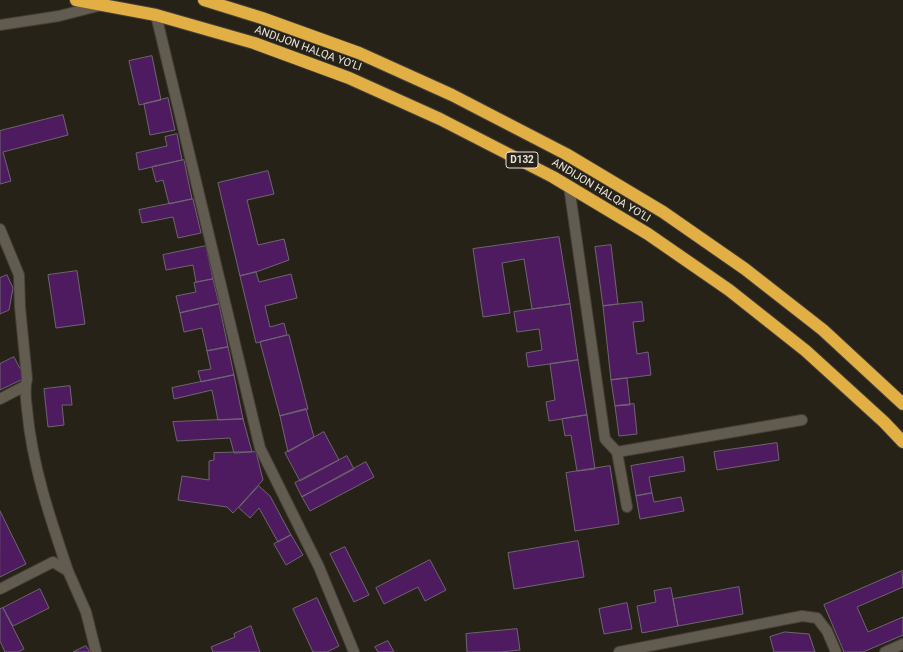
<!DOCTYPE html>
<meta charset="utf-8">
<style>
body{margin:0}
canvas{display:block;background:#272217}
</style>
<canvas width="903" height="652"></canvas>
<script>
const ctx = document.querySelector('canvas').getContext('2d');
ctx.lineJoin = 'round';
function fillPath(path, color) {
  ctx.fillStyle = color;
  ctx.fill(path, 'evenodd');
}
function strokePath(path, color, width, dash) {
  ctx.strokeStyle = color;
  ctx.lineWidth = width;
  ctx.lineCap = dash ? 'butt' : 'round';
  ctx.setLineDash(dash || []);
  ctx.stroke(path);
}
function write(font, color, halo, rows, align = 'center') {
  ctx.font = font + ' Roboto,sans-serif';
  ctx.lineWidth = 3;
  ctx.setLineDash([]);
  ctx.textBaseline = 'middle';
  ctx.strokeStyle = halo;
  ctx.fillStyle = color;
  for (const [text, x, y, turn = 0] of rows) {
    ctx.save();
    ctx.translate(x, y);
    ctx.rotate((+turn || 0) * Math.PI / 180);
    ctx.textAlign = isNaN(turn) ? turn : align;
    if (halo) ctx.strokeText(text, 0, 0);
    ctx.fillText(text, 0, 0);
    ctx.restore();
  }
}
const building = new Path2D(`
 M152 56 161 100 139 105 129 61Z
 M168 98 175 130 150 135 144 104Z
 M63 115 68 135 3 152 11 181 0 184V131Z
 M177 134 182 160 139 170 136 153 167 146 165 137Z
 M184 160 192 199 169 204 163 180 156 182 152 167Z
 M268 171 274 194 247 200 258 245 284 239 289 260 256 272 240 276 218 183Z
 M193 199 201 233 178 238 173 217 142 223 139 210Z
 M559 237 570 304 532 309 524 259 502 263 510 313 483 317 473 249Z
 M611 245 618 304 603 306 595 247Z
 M206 246 213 279 196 282 193 265 166 270 163 255Z
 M77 271 85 324 56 328 48 275Z
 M256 272 259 282 291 274 297 298 265 306 270 327 284 323 287 335 256 343 240 276Z
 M7 275 13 288 9 310 0 314V278Z
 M213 279 219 304 180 313 176 296 196 292 194 283Z
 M642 302 644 321 633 322 637 354 648 352 651 375 611 380 603 306Z
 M219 304 228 347 207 351 202 328 184 332 180 313Z
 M570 304 578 360 528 367 526 353 542 350 539 329 517 332 514 312Z
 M289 335 308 409 280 416 260 342Z
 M228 347 234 375 201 382 198 371 211 369 207 351Z
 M14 357 25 378 0 390V364Z
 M578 360 587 415 549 421 546 402 555 400 550 364Z
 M234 375 243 419 218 420 212 390 174 399 172 388Z
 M627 378 630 405 615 406 611 380Z
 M70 386 72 405H62L64 425 48 427 44 389Z
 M634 404 637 434 619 436 615 406Z
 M306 409 314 437 288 452 280 416Z
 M587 415 595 469 577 471 571 435 565 436 562 419Z
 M243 419 252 452 234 453 230 438 177 441 173 422Z
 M324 432 339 460 300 481 285 453Z
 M777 443 779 460 717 470 714 452Z
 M256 452 263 480 233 513 227 507 178 500 182 476 209 480V461L214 460V453Z
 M347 456 354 469 302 497 295 483Z
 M683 457 685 471 649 477 652 493 636 496 631 466Z
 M366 462 374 477 310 511 302 497Z
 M610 466 619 524 575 531 566 473Z
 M259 486 270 496 291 535 278 542 259 508 250 518 239 508Z
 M652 493 654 502 681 497 684 511 640 519 636 496Z
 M0 511 26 564 0 577Z
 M291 535 303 555 286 565 274 544Z
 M578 541 584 577 514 589 508 553Z
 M345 547 369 595 354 602 330 554Z
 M430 560 446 590 425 601 418 587 384 604 376 588Z
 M902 571 903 587 857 607 868 632 903 617V635L863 652H844L824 605Z
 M739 587 743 614 678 626 673 599Z
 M671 588 678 626 642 633 637 606 656 602 654 591Z
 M40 589 49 608 13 626 3 608Z
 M317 598 339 646 327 652H313L293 609Z
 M627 603 632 629 604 634 599 609Z
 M3 608 24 649 18 652H5L0 641V609Z
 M251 626 260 652H213L211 647 235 637 234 634Z
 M517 629 520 650 501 652H467L466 634Z
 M785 632 809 634 815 652H774L770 637Z
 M388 641 394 652H378L375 647Z
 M86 646 90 652H73L79 649Z`);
fillPath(building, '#4e1b60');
strokePath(building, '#6d6570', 1);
const lane = new Path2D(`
 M0 25 59 16 102 5
 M569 186 605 439 617 452 627 507
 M0 229 19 275 20 307 27 379C24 389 26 399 27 409 32 465 50 518 68 571
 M617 452 802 420
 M885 652 903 644`);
const street = new Path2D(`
 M156 15 260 448 319 567 354 652
 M0 399 25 386
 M0 589 53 562 68 571 86 612 96 652
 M619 652 802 616 817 618 827 631 836 652`);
const highway = new Path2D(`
 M76 0 156 15 254 43 349 78 440 119 553 177 648 234 729 290 806 351 884 422 903 442
 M204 0 262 18 359 53 452 95 566 154 663 212 745 269 823 330 903 404`);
strokePath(lane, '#444038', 12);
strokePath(street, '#444038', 12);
strokePath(highway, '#444038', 14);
strokePath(lane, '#625c50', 10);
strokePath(street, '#625c50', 10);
strokePath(highway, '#e2af45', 12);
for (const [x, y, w] of [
 [522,160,32]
]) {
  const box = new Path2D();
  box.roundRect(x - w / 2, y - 8, w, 16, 3);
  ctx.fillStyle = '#272217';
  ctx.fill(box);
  strokePath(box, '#e9e6df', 1);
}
write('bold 10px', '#e9e6df', null, [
 ["D132",522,160]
]);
write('11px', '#e9e6df', '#272217', [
 ["ANDIJON HALQA YO‘LI",308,49,20],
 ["ANDIJON HALQA YO‘LI",601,191,31]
]);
</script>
